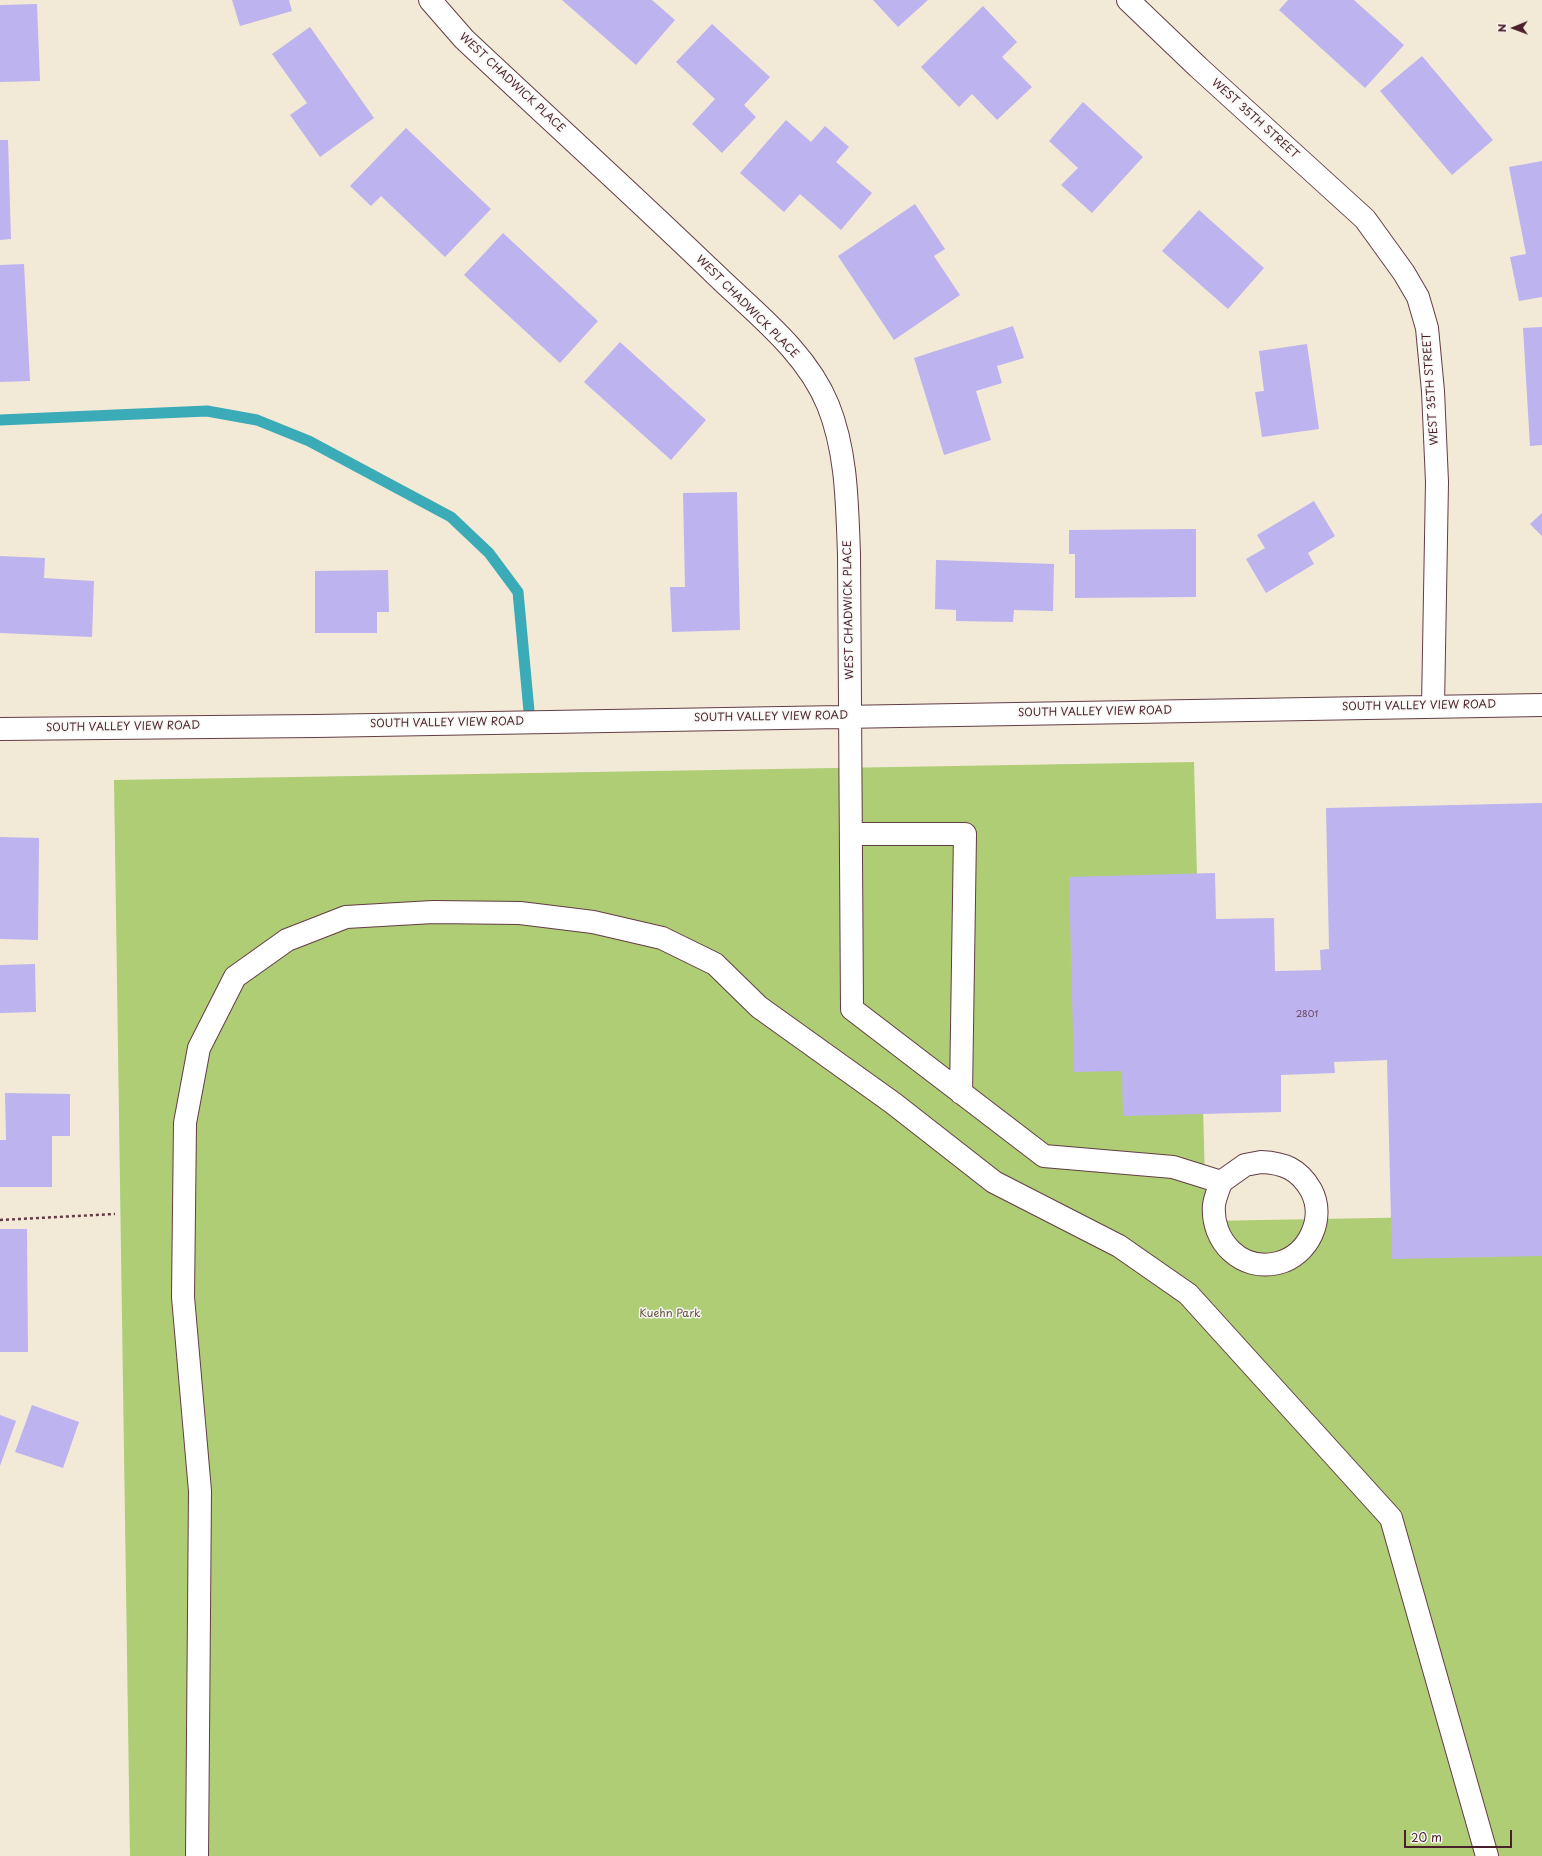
<!DOCTYPE html>
<style>
body{margin:0}
#map{position:relative;width:1542px;height:1856px;overflow:hidden;background:#f2ead7;font-family:"Playpen Sans",sans-serif}
canvas{display:block}
.north{position:absolute;left:1494px;top:8px;width:40px;height:40px;-webkit-text-stroke:3px #f6f6f2;paint-order:stroke;rotate:269deg;font-size:11px;font-weight:700;line-height:16px;text-align:center;color:#4a1f2b}
.north::after{content:'';display:block;margin:auto;width:14px;height:18px;background:#4a1f2b;clip-path:polygon(50% 0,100% 100%,50% 72%,0 100%)}
.scale{position:absolute;left:1404px;top:1830px;width:108px;height:18px;box-sizing:border-box;border:2px solid #4a1f2b;border-top:0;padding-left:5px;font-size:12px;line-height:14px;white-space:nowrap;color:#4a1f2b;-webkit-text-stroke:3px #f6f6f2;paint-order:stroke}
</style>
<div id="map">
<canvas width="1542" height="1856"></canvas>
<div class="north">N</div>
<div class="scale">20 m</div>
</div>
<script>
const ctx = document.querySelector('canvas').getContext('2d');
ctx.lineJoin = 'round';
function fillPath(path, color) {
  ctx.fillStyle = color;
  ctx.fill(path, 'evenodd');
}
function strokePath(path, color, width, dash) {
  ctx.strokeStyle = color;
  ctx.lineWidth = width;
  ctx.lineCap = dash ? 'butt' : 'round';
  ctx.setLineDash(dash || []);
  ctx.stroke(path);
}
function write(font, color, halo, rows, align = 'center') {
  ctx.font = font + ' "Playpen Sans",sans-serif';
  ctx.lineWidth = 3;
  ctx.setLineDash([]);
  ctx.textBaseline = 'middle';
  ctx.strokeStyle = halo;
  ctx.fillStyle = color;
  for (const [text, x, y, turn = 0] of rows) {
    ctx.save();
    ctx.translate(x, y);
    ctx.rotate((+turn || 0) * Math.PI / 180);
    ctx.textAlign = isNaN(turn) ? turn : align;
    if (halo) ctx.strokeText(text, 0, 0);
    ctx.fillText(text, 0, 0);
    ctx.restore();
  }
}
fillPath(new Path2D(`
 M1194 762 1206 1221 1542 1215V1856H130L114 780Z`), '#aecd75');
strokePath(new Path2D(`
 M0 420 207 411 257 420 309 441 451 517 489 553 518 592 530 722`), '#3babb7', 11);
fillPath(new Path2D(`
 M232 0H289L292 11 240 26Z
 M562 0H652L675 20 636 65Z
 M873 0H928L898 27Z
 M1288 0H1354L1404 45 1365 88 1279 10Z
 M37 4 40 81 0 82V5Z
 M983 6 1017 42 1002 57 1032 87 997 120 972 94 959 107 921 67Z
 M712 24 770 77 744 105 756 117 722 153 692 124 715 99 676 62Z
 M310 27 374 118 320 157 290 115 307 103 272 54Z
 M1422 56 1493 140 1452 175 1380 91Z
 M1083 102 1143 157 1092 213 1061 185 1078 168 1049 141Z
 M786 120 811 142 825 126 849 147 836 162 872 193 841 230 800 194 784 212 740 173Z
 M406 128 491 209 445 257 381 196 371 206 350 186Z
 M0 140H8L11 239 0 240Z
 M1542 161V297L1519 301 1510 257 1526 254 1509 167Z
 M915 204 945 249 934 256 960 295 894 340 838 256Z
 M1199 210 1264 268 1228 309 1162 251Z
 M503 233 598 321 560 363 464 275Z
 M24 264 30 381 0 382V265Z
 M1013 326 1024 358 997 366 1002 383 976 391 991 440 944 455 914 358Z
 M1542 327V445L1530 446 1523 328Z
 M620 342 706 420 671 460 584 382Z
 M1307 344 1319 429 1262 437 1255 392 1264 391 1259 351Z
 M737 492 740 630 672 632 670 587H685L683 493Z
 M1314 501 1335 536 1308 553 1314 564 1266 593 1246 559 1265 548 1257 535Z
 M1542 513V536L1530 524Z
 M1196 529V597L1075 598V554H1069V530Z
 M0 556 45 558 44 578 94 581 92 637 0 633Z
 M936 560 1054 564 1053 611 1014 610 1013 622 956 621V610L935 609Z
 M388 570 389 612H377V633H315V571Z
 M1542 803V1256L1392 1259 1387 1060 1334 1062 1335 1073 1281 1075V1112L1123 1116 1122 1071 1074 1072 1069 877 1215 873 1216 919 1274 918 1275 971 1321 970 1320 950 1329 949 1326 808Z
 M0 837 39 838 38 940 0 939Z
 M35 964 36 1012 0 1013V965Z
 M5 1093 70 1094V1136H52V1187H0V1140H6Z
 M0 1229H27L28 1352H0Z
 M32 1405 79 1422 63 1468 15 1452Z
 M0 1415 16 1421 0 1466Z`), '#bdb3ef');
const minor = new Path2D(`
 M430 0 464 39C547 117 632 194 714 273 755 313 806 351 828 405 847 452 847 504 849 554L852 1009 1044 1156 1173 1167 1221 1182
 M1128 0 1198 67 1365 219 1404 273 1418 297 1427 328 1433 391 1437 482 1433 706
 M0 729 316 726 1542 705
 M851 834H965L961 1093
 M1261 1162C1284 1163 1299 1169 1311 1190 1326 1218 1309 1255 1278 1263 1241 1272 1211 1241 1214 1205 1215 1197 1219 1189 1221 1182L1245 1165Z
 M197 1856 200 1491 183 1297 185 1123 199 1048 235 977 287 940 346 917 433 912 520 913 593 922 662 938 715 964 759 1007 893 1103 994 1182 1119 1246 1188 1294 1391 1518 1487 1856`);
strokePath(minor, '#633d45', 24);
strokePath(new Path2D(`
 M0 1220 115 1214`), '#633d45', 2.5, [3, 3]);
strokePath(minor, '#fff', 22);
write('9px', '#67445c', null, [
 ["2801",1307,1015]
]);
write('11px', '#4a1f2b', '#f6f6f2', [
 ["WEST CHADWICK PLACE",512,83,43],
 ["WEST 35TH STREET",1255,119,42],
 ["WEST CHADWICK PLACE",747,307,45],
 ["WEST 35TH STREET",1431,389,-94],
 ["WEST CHADWICK PLACE",849,610,-91],
 ["SOUTH VALLEY VIEW ROAD",1419,706,-1],
 ["SOUTH VALLEY VIEW ROAD",1095,712,-1],
 ["SOUTH VALLEY VIEW ROAD",771,717,-1],
 ["SOUTH VALLEY VIEW ROAD",447,723,-1],
 ["SOUTH VALLEY VIEW ROAD",123,727,-1]
]);
write('11px', '#685341', '#f6f6f2', [
 ["Kuehn Park",670,1314]
]);
</script>
